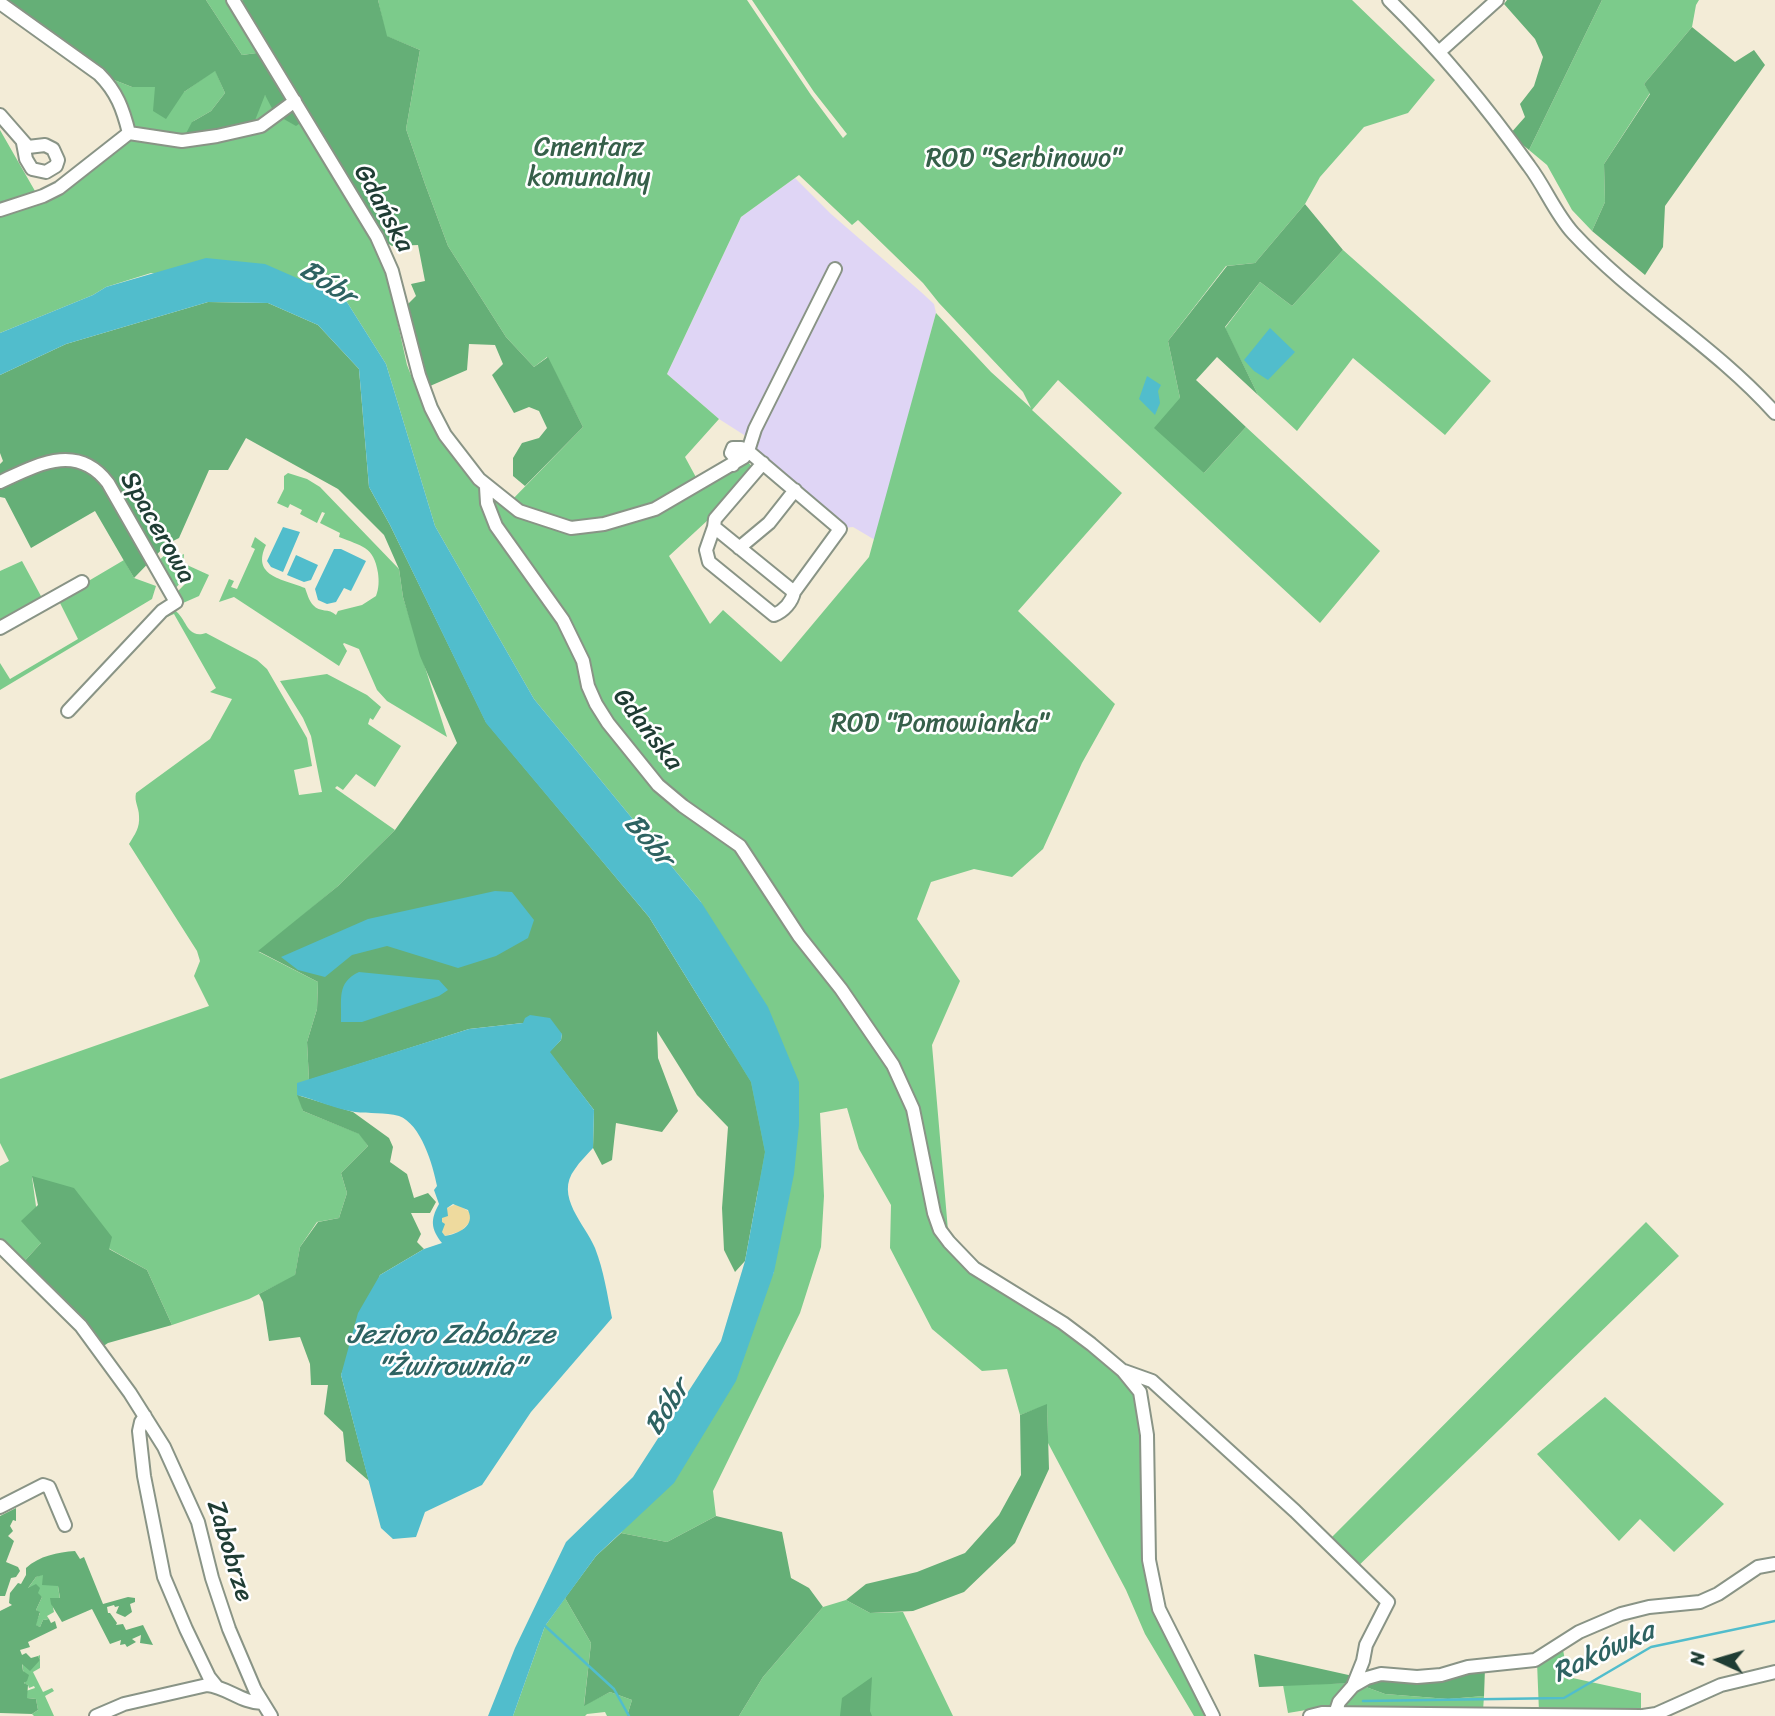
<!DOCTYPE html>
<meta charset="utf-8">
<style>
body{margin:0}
#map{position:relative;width:1775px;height:1716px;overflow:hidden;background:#f3ecd7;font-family:Sriracha,sans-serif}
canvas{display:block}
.north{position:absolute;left:1684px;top:1625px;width:70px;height:70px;-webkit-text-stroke:5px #fff;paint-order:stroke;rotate:274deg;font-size:19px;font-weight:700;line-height:28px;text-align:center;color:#1f3d34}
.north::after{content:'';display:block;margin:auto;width:24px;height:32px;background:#1f3d34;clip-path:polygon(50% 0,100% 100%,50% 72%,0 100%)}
</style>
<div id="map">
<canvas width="1775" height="1716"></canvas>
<div class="north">N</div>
</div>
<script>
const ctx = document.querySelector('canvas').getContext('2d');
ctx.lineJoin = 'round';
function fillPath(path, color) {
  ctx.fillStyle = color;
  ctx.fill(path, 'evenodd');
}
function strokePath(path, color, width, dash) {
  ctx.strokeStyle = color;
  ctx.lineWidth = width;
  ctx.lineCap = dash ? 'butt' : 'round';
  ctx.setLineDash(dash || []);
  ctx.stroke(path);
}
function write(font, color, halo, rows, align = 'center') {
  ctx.font = font + ' Sriracha,sans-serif';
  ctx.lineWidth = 5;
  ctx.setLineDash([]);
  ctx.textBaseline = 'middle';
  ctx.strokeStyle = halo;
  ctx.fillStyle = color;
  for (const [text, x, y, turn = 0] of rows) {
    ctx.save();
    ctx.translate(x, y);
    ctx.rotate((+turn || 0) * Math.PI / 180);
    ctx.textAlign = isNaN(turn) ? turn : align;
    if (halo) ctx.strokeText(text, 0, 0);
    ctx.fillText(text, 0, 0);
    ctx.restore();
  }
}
fillPath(new Path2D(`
 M795 178 831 214 921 292 934 304 936 313 875 540 853 527 843 528 748 451 752 440 719 419 667 374 741 217Z`), '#dfd5f5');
fillPath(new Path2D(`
 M206 0H243L238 9 264 52 242 55Z
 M378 0H747L811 95 843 138 847 134 814 92 752 0H1352L1435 80 1408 113 1364 127 1320 177 1305 204 1255 263 1226 266 1168 341 1180 398 1204 473 1246 427 1380 551 1320 623 1058 380 1032 410 1122 493 1018 611 1115 704 1082 763 1043 849 1012 877 974 869 931 882 917 919 960 981 932 1045 949 1242 985 1276 1078 1329 1125 1364 1138 1380 1152 1585 1219 1716H1194L1145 1634 1126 1590 1048 1443 1047 1405 1020 1415 1007 1369 982 1371 932 1329 890 1248 891 1205 859 1149 847 1108 820 1113 824 1196 821 1247 800 1313 713 1491 716 1516 667 1542 621 1533 774 1272 701 902 534 699 435 526 386 364 345 299 151 273 106 287 93 295 0 333V210L42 196 129 133 99 74 132 87H155L184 92 215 70 225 93 211 111 192 122 265 95 306 119 371 239 388 279 407 365 425 411 445 435 509 503 583 427 547 357 534 367 506 337 448 246 425 184 406 129 420 50 386 36ZM799 175 852 225 858 220 923 283 939 303 1023 392 1031 408 991 372 936 313 869 557 781 662 723 610 710 624 669 556 722 507 754 469 744 457 698 481 685 457 719 419 667 374 741 217Z
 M1602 0H1699L1696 5 1692 27 1644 84 1650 93 1604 164 1605 202 1592 231 1572 210 1547 165 1529 150Z
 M0 130 35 191 0 205Z
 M1343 250 1491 381 1445 435 1353 358 1297 431 1258 395 1225 328 1260 282 1292 306Z
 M288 473 307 479 320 487 399 569 403 597 447 737 387 701 377 690 359 649 344 643 343 644 347 651 339 666 234 597 219 602 229 579 234 581 231 587 237 589 255 549 251 547 255 537 266 545C251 576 282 579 305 588 307 593 309 601 313 605 320 613 329 608 336 615L338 611 362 605 376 596C379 588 379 581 378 573 374 546 361 546 339 537L340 533 320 523 325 513 322 512 317 523 300 514 302 510 290 504 288 508 277 503 284 489V476Z
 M184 554 182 581 173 591 158 561 165 555 172 560Z
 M124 560 134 578 156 586 152 599 0 690V663L10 679 78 639 58 599Z
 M22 561 42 598 0 623V571Z
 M187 565 209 575 199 596 183 603 175 594 186 583Z
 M172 609C187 615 185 640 206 633L257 660 267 669 307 738 312 766 294 770 299 795 322 792 311 736 303 718 280 681 327 674 367 695 381 707 373 720 370 718 368 724 401 746 375 787 356 774 343 790 337 786 335 788 395 830 338 886 259 952 318 982 317 1009 307 1042 309 1080 297 1084 303 1111 360 1134 368 1146 341 1173 347 1193 339 1218 317 1222 300 1247 295 1276 249 1299 172 1325 147 1270 108 1248 32 1177 41 1243 20 1266 0 1246V1166L9 1161 0 1143V1079L209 1006 194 976 200 961 197 951 129 844C135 834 140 828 139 816 139 807 134 802 136 793L210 739 232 699 210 692 216 688 174 614 167 617 166 614Z
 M1646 1222 1679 1256 1351 1573 1326 1543Z
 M1605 1397 1724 1504 1674 1552 1640 1519 1619 1541 1537 1454Z
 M43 1574 58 1586 60 1599 51 1598 54 1612 47 1616 49 1619 43 1620 40 1627 35 1625 40 1613 36 1610 42 1597 26 1591 36 1577Z
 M565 1598 591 1643 584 1705 610 1692 632 1700 627 1716H607L605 1712 587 1714 585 1716H513L545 1626Z
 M846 1600 870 1613 903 1612 953 1716H739L763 1677 823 1607Z
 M1562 1644 1568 1677 1641 1693V1716L1324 1707 1288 1713 1283 1685 1355 1683 1385 1694 1448 1699 1484 1696 1483 1711 1539 1712 1537 1662Z
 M40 1655V1668L33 1672 43 1692 52 1688 54 1691 45 1696 54 1716H34L32 1714 38 1710 36 1699 27 1698 26 1691 35 1688 34 1686 29 1688 28 1685 25 1684 22 1662 40 1660 38 1656Z`), '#7ccb8b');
fillPath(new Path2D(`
 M0 0H206L242 55 264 52 238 9 243 0H378L387 36 420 50 406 129 425 184 448 246 506 337 534 367 548 357 583 427 525 486 513 476V458L522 443 539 438 547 428 539 411 529 407 514 413 492 375 503 364 495 345 469 344 467 370 430 386 417 345 408 304 416 296 411 284 425 281 418 245 392 246 377 237 306 119 296 126 275 114 265 95 252 128 182 141 192 122 211 111 225 93 215 71 184 92 166 119 153 111 155 87H132L99 74Z
 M1507 0H1602L1529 150 1510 134 1525 117 1520 104 1534 86 1543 57 1535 39 1504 4Z
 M1692 27 1735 62 1754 50 1765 65 1665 206 1663 247 1645 275 1592 231 1605 202 1604 164 1650 94 1644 84Z
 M1305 204 1343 250 1292 306 1260 282 1225 327 1258 395 1217 357 1196 380 1246 427 1204 473 1154 428 1180 398 1168 341 1227 266 1255 263Z
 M208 302 268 303 318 325 359 369 369 487 390 525 486 722 649 917 751 1082 765 1152 745 1261 735 1272 724 1250 722 1208 728 1127 697 1095 657 1031 658 1058 678 1111 662 1132 616 1123 612 1160 602 1165 593 1148 594 1110 549 1052 561 1040 562 1034 523 1023 469 1029 309 1080 307 1042 317 1009 318 982 258 951 338 886 395 830 457 743 420 656 403 597 399 569 384 535 338 489 246 438 228 470H209L179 538 167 544 134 578 95 511 31 548 5 498 0 497V464L3 461 0 453V375L66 344Z
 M297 1095 353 1112 389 1138 393 1147 390 1162 407 1174 414 1198 428 1193 436 1202 430 1213H411L421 1234 417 1242 424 1249 380 1275 341 1375 369 1481 346 1461 343 1432 324 1414 328 1385H311L310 1364 300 1337 269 1341 263 1302 259 1294 295 1275 300 1247 318 1222 339 1218 347 1193 341 1173 368 1146 359 1134 303 1111Z
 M32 1176 74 1188 112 1237 109 1249 147 1270 172 1325 108 1343 99 1349 20 1266 41 1243 21 1221 38 1205Z
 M1047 1404 1049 1469 1015 1543 964 1592 913 1611 870 1613 846 1600 866 1584 917 1572 965 1553 999 1515 1021 1475 1020 1415Z
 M16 1508V1521L13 1520 10 1526 13 1531 8 1536 14 1541 6 1562 18 1567 20 1571 16 1577 11 1578 5 1596H0V1516Z
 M716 1516 782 1532 791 1578 809 1588 823 1607 763 1677 739 1716H627L632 1700 610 1692 584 1706 591 1643 565 1598 596 1556 621 1533 667 1542Z
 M75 1551 80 1559 84 1557 103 1604 128 1597 135 1598V1602L130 1604 132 1612 125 1617 116 1613 119 1606 115 1607 114 1605 107 1607 108 1613H110L117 1623 116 1625 123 1624 126 1630 143 1625 153 1645 140 1643 141 1635 132 1639 136 1642 127 1647 125 1644 120 1645 121 1640 110 1644 92 1609 62 1622 51 1604 50 1598H60L58 1586 42 1585 43 1575 36 1577 28 1588 36 1584 40 1588 38 1593 42 1597 36 1610 40 1612 36 1625 40 1627 43 1620 49 1619 51 1623 55 1621 57 1628 28 1642 30 1647 20 1650 22 1655 26 1653 31 1658 38 1656 40 1660 30 1671 22 1664 23 1671 29 1675 27 1681 24 1683 28 1685 27 1698 36 1699 38 1710 32 1714 0 1713V1611L12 1605 9 1603 10 1593 18 1583 21 1584 26 1575V1568C39 1556 58 1552 75 1551Z
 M1254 1654 1353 1676 1485 1668 1484 1696 1448 1699 1385 1694 1355 1683 1259 1687Z
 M872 1677 870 1711 872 1716H840L842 1698Z`), '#65af77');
fillPath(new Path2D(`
 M456 1204 470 1212V1222L461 1231 445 1236 442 1232V1218L447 1213V1208Z`), '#eeda9e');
fillPath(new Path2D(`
 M206 258 265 264 345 299 386 364 435 526 534 699 701 902 768 1007 799 1082V1125L794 1174 774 1272 736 1381 674 1483 596 1556 545 1626 513 1716H488L515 1648 566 1542 633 1477 721 1341 745 1261 765 1152 751 1082 649 917 486 723 390 525 369 487 359 369 318 325 268 303 208 302 66 344 0 375V333L93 295 106 287Z
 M1270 328 1295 352 1268 380 1254 371 1244 360Z
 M1147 376 1161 385 1158 391 1160 403 1155 415 1139 399Z
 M283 527 300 532 283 572 271 567 267 561Z
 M334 549H341L366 561 351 591 344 588 336 602 327 604 318 600 315 589Z
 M296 555 318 565 311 580 304 582 287 575Z
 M495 891 512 892 534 920 528 938 496 956 458 968 387 946 352 955 325 977 298 970 281 957 368 919Z
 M359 972 439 980 448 990 439 996 362 1022H341C342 999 336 983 359 972Z
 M530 1015 550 1018 562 1034 561 1040 550 1052 594 1110 593 1148C587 1155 580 1161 575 1169 554 1196 585 1224 595 1248 604 1271 607 1294 612 1318L531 1412 482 1485 425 1512 416 1537 393 1539 381 1528 341 1375 358 1313 380 1275 424 1249 442 1243C431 1229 430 1220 439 1204L434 1190 437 1186C433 1165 421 1124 399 1116 385 1112 369 1114 355 1112 335 1109 316 1100 297 1095V1083L469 1029 523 1023 525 1018ZM453 1204 468 1210C476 1226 458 1234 445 1236L442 1232 445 1224 442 1222V1218L448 1216 447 1208Z`), '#51bdcc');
strokePath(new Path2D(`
 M544 1625 614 1689 629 1716
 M1363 1701 1564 1698 1651 1647 1775 1621`), '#51bdcc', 2.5);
const minor = new Path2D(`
 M233 0 377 237 392 271 419 375 431 408 445 435 479 479 519 511 571 528 604 524 655 509 744 457 748 451 755 429 835 269
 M1389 0C1441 51 1487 107 1529 166 1545 187 1555 213 1573 233 1634 299 1714 345 1775 413
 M0 3 99 74C117 92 123 109 129 133
 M1439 52 1497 0
 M0 115 28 147 45 145 53 149 58 160 56 166 46 172 32 169 26 159 23 143
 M129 133 182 141 217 136 261 126 295 101
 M0 210 43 196 59 188 129 133
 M748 451 840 529 794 592 714 527 715 519 763 463
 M733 465 736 459 731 453 733 448H741L744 457
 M0 482C37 465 77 442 108 483L176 602 162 611 68 711
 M486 487 487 503 496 526 563 620 583 661 588 686 596 704 608 723 658 785 683 806 740 846 799 936 841 989 893 1065 913 1109 934 1213 940 1230 949 1242 974 1268 1063 1323 1091 1344 1123 1371 1140 1392 1147 1435 1149 1560 1159 1609 1213 1716
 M714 527 706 550 709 562 774 615C784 611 792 602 794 592
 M739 548 769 523 795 490
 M0 628 82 582
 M0 1246 81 1326 130 1393 164 1447 198 1522 212 1578 229 1629 255 1690 271 1716
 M1124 1371 1152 1381 1295 1511 1388 1602 1366 1645 1363 1661 1353 1686
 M145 1416 141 1422 139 1431 144 1476 164 1577 186 1629 209 1677 217 1687
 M0 1507 43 1485 49 1487 65 1525
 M1335 1714 1339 1702 1353 1686 1367 1678 1381 1674 1417 1677 1441 1675 1468 1667 1535 1660 1579 1632 1621 1614 1649 1607 1700 1602 1718 1594 1758 1567 1775 1564
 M96 1716 124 1704 207 1685C227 1687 242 1703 262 1703
 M1310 1716 1322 1713 1640 1716
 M1643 1716 1656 1714 1721 1685 1775 1672`);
strokePath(minor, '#899486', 16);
strokePath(minor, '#fff', 12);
write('26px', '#36604a', '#fff', [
 ["Cmentarz",589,148],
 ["komunalny",589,178],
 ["ROD \"Serbinowo\"",1024,159],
 ["ROD \"Pomowianka\"",940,724]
]);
write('26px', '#1f3d34', '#fff', [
 ["Gdańska",383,209,61],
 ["Spacerowa",157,528,60],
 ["Gdańska",647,730,52],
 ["Zabobrze",229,1551,73]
]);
write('italic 28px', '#2e6362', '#fff', [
 ["Bóbr",327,284,33],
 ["Bóbr",648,841,49],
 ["Jezioro Zabobrze",451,1336],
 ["\"Żwirownia\"",451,1368],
 ["Bóbr",668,1408,-58],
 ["Rakówka",1604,1653,-25]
]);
</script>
